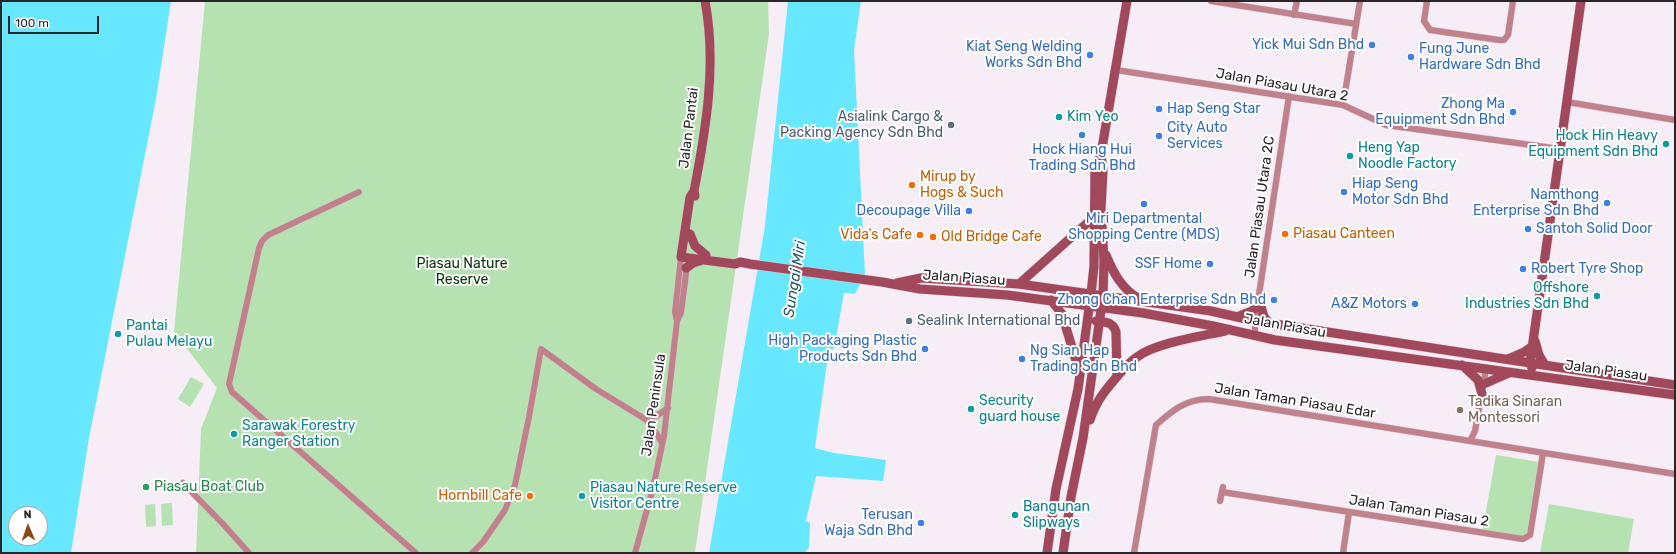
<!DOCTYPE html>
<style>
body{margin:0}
#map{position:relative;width:1676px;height:554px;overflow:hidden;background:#f6edf7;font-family:Rubik,sans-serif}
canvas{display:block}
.frame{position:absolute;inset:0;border:2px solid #292529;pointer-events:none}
.north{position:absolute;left:8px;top:506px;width:40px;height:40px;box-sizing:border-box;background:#fff;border:1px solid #a9a8a9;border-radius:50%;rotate:358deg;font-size:11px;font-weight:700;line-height:16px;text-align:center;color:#292529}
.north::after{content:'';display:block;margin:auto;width:14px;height:18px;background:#8b4917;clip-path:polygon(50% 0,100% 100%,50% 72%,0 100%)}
.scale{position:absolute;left:8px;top:16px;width:91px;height:18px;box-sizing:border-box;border:2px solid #292529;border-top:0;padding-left:5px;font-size:12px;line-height:14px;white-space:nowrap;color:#292529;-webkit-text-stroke:3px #fff;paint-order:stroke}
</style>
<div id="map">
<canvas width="1676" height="554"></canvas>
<div class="frame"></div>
<div class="north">N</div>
<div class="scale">100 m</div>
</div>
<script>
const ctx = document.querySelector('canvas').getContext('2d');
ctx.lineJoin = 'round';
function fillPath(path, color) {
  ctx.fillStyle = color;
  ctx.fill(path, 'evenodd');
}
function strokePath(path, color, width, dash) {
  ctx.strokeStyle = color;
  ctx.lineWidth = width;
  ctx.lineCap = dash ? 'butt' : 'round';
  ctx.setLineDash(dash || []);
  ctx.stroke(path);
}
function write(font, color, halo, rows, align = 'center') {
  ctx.font = font + ' Rubik,sans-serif';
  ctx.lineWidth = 4;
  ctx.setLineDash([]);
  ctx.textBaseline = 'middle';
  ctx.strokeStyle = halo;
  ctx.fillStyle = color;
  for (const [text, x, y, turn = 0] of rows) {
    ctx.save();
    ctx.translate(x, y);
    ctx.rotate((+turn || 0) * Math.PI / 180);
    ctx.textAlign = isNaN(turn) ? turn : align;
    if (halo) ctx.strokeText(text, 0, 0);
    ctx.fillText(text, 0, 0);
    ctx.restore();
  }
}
fillPath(new Path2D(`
 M205 1H768L769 34 695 553H196L201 429 217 388 174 332Z
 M191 377 204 384 190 407 178 399Z
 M1496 455 1539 462 1526 540 1482 533Z
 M172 503 173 525 162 526 161 504Z
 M155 504 156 526 146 527 145 505Z
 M1549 504 1634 519 1628 553H1540Z`), '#b6e2b2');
fillPath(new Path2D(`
 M1 1H171L156 99 89 438 71 553H1ZM16 514H40V538H16Z
 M788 1H861L854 50 865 274 855 294 844 293 834 349H829L815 448 834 453 886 460 883 481 816 476 806 521 810 523 809 547 805 553H709L765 226Z`), '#68e8fe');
const street = new Path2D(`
 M1211 1 1356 24
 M1427 1 1424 21 1430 30 1499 40H1504L1508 35 1513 1
 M1294 15 1297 1
 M1116 70 1343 105 1386 125 1560 149
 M1567 102 1675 120
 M1343 105 1360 1
 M359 192 268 235 262 241 259 248 229 384 232 392 416 553
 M677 321 675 312 681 257
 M1257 337 1255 332V321L1289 96
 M645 419 655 417 668 408
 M1470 441 1475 431 1486 369
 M183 483 223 524 249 553
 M1222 492 1523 539 1530 535 1543 453
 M1220 501 1223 487
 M472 553 483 542 505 510 515 485 529 417 541 349 596 389 645 419 652 426 662 443
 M635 553 653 488 664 436 677 321 681 313 687 266
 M1134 553 1156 425C1173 410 1186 399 1209 399L1675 474
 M1343 553 1349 512`);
const secondary = new Path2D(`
 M694 191 690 197 681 257 735 264 740 262 750 264 882 282 920 289 1007 295 1143 313 1213 326 1275 340 1675 395
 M695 196 694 191C706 129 717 64 705 1
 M690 234 695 246 706 255
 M1106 255C1113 272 1122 290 1140 299
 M686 268 693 263 700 261
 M897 283 921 278 1019 284 1211 311 1255 321 1675 385
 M1019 284 1094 217
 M1259 299 1264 317 1269 323
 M1051 300 1062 314 1079 371
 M1237 317 1252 311 1257 307
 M1096 321C1106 322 1113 322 1116 332L1117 377
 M1535 341 1539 355 1545 365
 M1508 359 1524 352 1533 346
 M1462 365 1478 380 1482 394
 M1532 368 1530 363 1581 1
 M1484 384 1509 373
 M1090 420C1096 402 1103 393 1115 379 1122 371 1128 363 1137 357 1155 343 1202 336 1225 331
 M1047 553 1056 489 1078 389 1091 294 1094 266 1095 170 1101 154 1127 1
 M1063 553 1071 497 1083 438 1103 296 1104 261 1101 209 1103 171 1101 155`);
strokePath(street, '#d1c9d2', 7);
strokePath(secondary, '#d1c9d2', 10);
strokePath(street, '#c0818b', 6);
strokePath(secondary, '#a2485b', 9);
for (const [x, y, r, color] of [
 [1372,45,4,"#3f7fe0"],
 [1090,55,4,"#3f7fe0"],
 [1411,57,4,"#3f7fe0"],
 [1159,109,4,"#3f7fe0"],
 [1513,112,4,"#3f7fe0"],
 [1059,117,4,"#0f9aa8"],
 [951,125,4,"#5c6f8a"],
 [1082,135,4,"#3f7fe0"],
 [1159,136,4,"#3f7fe0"],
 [1666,144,4,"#0f9aa8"],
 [1350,156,4,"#0f9aa8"],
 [912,185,4,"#e8710a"],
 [1344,192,4,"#3f7fe0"],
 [1607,203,4,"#3f7fe0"],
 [1144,204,4,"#3f7fe0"],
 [969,211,4,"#3f7fe0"],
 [1528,229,4,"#3f7fe0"],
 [1285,234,4,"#e8710a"],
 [920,235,4,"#e8710a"],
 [933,237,4,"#e8710a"],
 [1210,264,4,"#3f7fe0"],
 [1523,269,4,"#3f7fe0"],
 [1597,296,4,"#0f9aa8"],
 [1274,300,4,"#3f7fe0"],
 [1415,304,4,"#3f7fe0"],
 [909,321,4,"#5c6f8a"],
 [118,334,4,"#0f9aa8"],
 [925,349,4,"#3f7fe0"],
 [1022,359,4,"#3f7fe0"],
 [971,409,4,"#0f9aa8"],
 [1460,410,4,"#8d6e63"],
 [234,434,4,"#0f9aa8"],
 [146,487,4,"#2e9e5b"],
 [530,496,4,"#e8710a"],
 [582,496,4,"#0f9aa8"],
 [1015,515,4,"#0f9aa8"],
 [921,523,4,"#3f7fe0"]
]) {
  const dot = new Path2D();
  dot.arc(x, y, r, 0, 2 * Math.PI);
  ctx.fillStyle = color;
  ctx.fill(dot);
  strokePath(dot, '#fff', 1.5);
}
write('14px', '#366cbe', '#fff', [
 ["Yick Mui Sdn Bhd",1364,45],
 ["Kiat Seng Welding",1082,47],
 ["Works Sdn Bhd",1082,63],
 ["Fung June",1419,49,"left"],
 ["Hardware Sdn Bhd",1419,65,"left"],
 ["Zhong Ma",1505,104],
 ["Equipment Sdn Bhd",1505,120],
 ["Hap Seng Star",1167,109,"left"],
 ["City Auto",1167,128,"left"],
 ["Services",1167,144,"left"],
 ["Hock Hiang Hui",1082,150,"center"],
 ["Trading Sdn Bhd",1082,166,"center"],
 ["Hiap Seng",1352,184,"left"],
 ["Motor Sdn Bhd",1352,200,"left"],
 ["Namthong",1599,195],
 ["Enterprise Sdn Bhd",1599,211],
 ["Decoupage Villa",961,211],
 ["Miri Departmental",1144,219,"center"],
 ["Shopping Centre (MDS)",1144,235,"center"],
 ["Santoh Solid Door",1536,229,"left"],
 ["SSF Home",1202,264],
 ["Robert Tyre Shop",1531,269,"left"],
 ["Zhong Chan Enterprise Sdn Bhd",1266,300],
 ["A&Z Motors",1407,304],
 ["High Packaging Plastic",917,341],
 ["Products Sdn Bhd",917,357],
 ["Ng Sian Hap",1030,351,"left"],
 ["Trading Sdn Bhd",1030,367,"left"],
 ["Terusan",913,515],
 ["Waja Sdn Bhd",913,531]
], 'right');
write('14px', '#292529', '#fff', [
 ["Jalan Piasau Utara 2",1282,85,10],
 ["Jalan Pantai",689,128,-83],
 ["Jalan Piasau Utara 2C",1260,207,-82],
 ["Jalan Piasau",964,278,4],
 ["Jalan Piasau",1285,326,10],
 ["Jalan Piasau",1606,371,8],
 ["Jalan Taman Piasau Edar",1295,401,9],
 ["Jalan Peninsula",654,405,-82],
 ["Jalan Taman Piasau 2",1419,511,9]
]);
write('14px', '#4e5e75', '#fff', [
 ["Asialink Cargo &",943,117],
 ["Packing Agency Sdn Bhd",943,133],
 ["Sealink International Bhd",917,321,"left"]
], 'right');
write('14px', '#0d838f', '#fff', [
 ["Kim Yeo",1067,117],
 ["Hock Hin Heavy",1658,136,"right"],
 ["Equipment Sdn Bhd",1658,152,"right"],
 ["Heng Yap",1358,148],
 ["Noodle Factory",1358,164],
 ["Offshore",1589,288,"right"],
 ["Industries Sdn Bhd",1589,304,"right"],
 ["Pantai",126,326],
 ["Pulau Melayu",126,342],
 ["Security",979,401],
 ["guard house",979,417],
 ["Sarawak Forestry",242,426],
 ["Ranger Station",242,442],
 ["Piasau Nature Reserve",590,488],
 ["Visitor Centre",590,504],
 ["Bangunan",1023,507],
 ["Slipways",1023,523]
], 'left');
write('14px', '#c56008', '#fff', [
 ["Mirup by",920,177],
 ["Hogs & Such",920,193],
 ["Piasau Canteen",1293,234],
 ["Vida's Cafe",912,235,"right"],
 ["Old Bridge Cafe",941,237],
 ["Hornbill Cafe",522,496,"right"]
], 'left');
write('14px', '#053305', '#fff', [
 ["Piasau Nature",462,264],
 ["Reserve",462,280]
]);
write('14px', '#785e54', '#fff', [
 ["Tadika Sinaran",1468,402],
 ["Montessori",1468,418]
], 'left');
write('14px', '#27864d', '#fff', [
 ["Piasau Boat Club",154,487]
], 'left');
write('italic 15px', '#235962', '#fff', [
 ["Sungai Miri",795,279,-81]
]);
</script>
